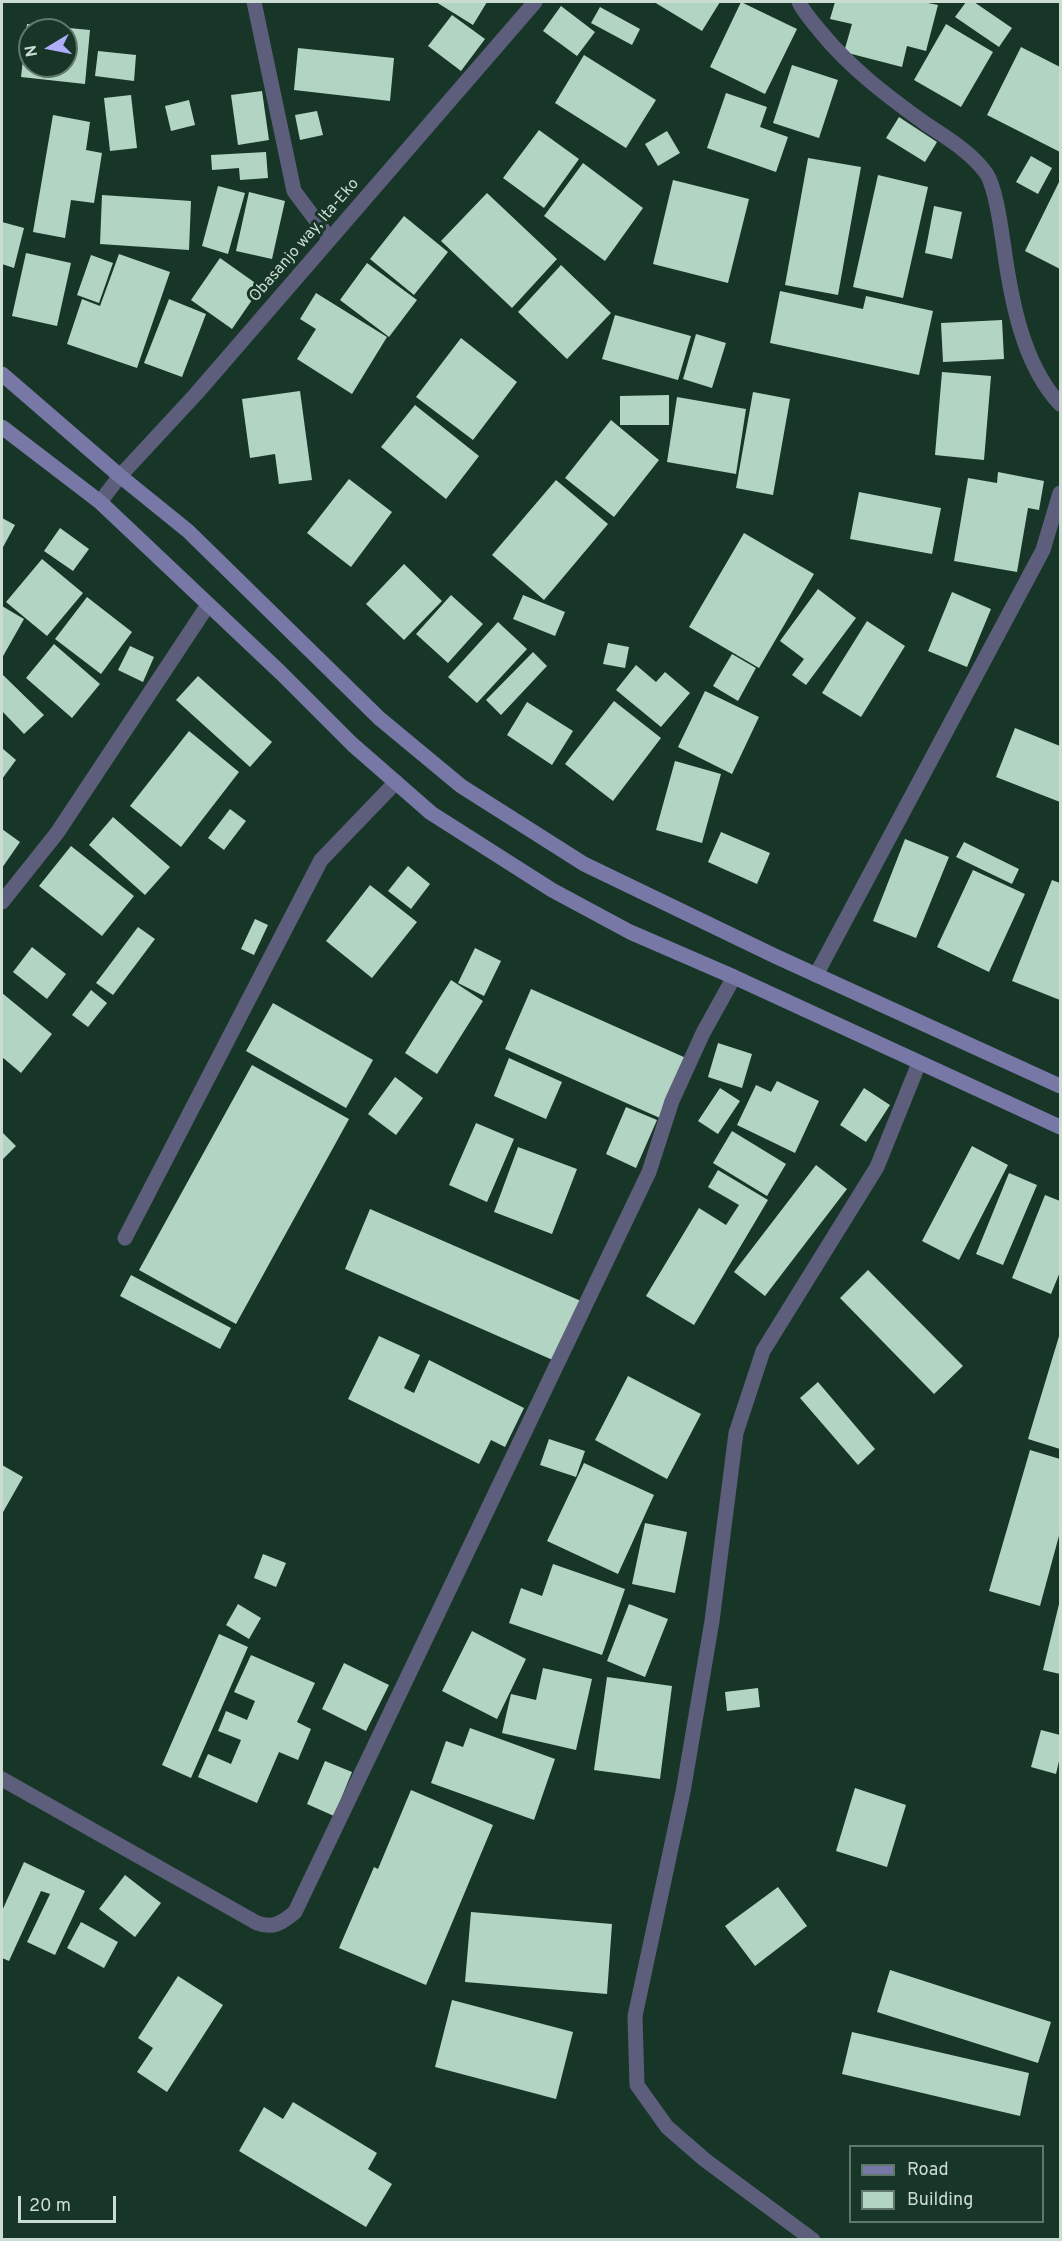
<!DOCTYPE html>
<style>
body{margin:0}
#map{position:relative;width:1062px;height:2241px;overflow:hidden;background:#183628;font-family:Overpass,sans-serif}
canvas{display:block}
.frame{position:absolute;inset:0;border:3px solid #cbdcd2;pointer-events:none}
.legend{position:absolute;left:849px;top:2145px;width:195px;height:78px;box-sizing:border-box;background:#183628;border:2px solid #60786c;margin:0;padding:8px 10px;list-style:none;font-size:18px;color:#cbdcd2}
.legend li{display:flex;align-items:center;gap:12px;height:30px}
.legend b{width:30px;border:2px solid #60786c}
.north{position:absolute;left:18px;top:18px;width:60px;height:60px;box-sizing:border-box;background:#183628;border:2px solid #60786c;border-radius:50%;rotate:260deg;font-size:16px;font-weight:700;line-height:24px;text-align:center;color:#cbdcd2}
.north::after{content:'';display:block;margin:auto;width:21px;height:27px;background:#aeaefb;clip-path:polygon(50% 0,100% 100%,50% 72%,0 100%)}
.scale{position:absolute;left:18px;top:2196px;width:98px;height:27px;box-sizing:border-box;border:3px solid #cbdcd2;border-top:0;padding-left:8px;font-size:18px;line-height:21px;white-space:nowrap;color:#cbdcd2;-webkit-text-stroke:4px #183628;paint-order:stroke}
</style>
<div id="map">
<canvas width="1062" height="2241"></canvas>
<div class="frame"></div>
<ul class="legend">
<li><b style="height:8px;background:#7778a5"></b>Road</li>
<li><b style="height:16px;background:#b2d4c2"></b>Building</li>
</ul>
<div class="north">N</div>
<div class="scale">20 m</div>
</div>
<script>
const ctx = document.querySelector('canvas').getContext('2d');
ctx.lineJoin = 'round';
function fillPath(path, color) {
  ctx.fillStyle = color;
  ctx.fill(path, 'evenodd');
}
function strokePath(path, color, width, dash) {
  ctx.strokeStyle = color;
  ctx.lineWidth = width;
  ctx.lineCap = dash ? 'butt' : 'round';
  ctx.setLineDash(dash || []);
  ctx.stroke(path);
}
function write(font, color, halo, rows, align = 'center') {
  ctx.font = font + ' Overpass,sans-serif';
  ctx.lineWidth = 6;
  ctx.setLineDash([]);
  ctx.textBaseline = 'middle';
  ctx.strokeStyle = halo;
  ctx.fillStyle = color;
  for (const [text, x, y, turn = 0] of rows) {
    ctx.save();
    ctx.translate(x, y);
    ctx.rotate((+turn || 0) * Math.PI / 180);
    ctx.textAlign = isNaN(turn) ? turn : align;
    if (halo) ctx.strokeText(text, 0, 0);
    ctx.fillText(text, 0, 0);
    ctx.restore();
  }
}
fillPath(new Path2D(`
 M436 2H487L473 25Z
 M654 2H720L702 31Z
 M741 2 797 29 765 94 710 67Z
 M835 2H923L938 5 926 51 907 46 902 67 844 52 852 24 830 19Z
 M966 2H974L1012 28 999 47 955 17Z
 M561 6 595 32 577 56 543 31Z
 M600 7 640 29 632 45 591 23Z
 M452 15 485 39 461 71 428 46Z
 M27 24 90 30 85 84 21 77ZM30 30H66V66H30Z
 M946 24 993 52 961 107 914 80Z
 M1021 47 1060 67V152L987 115Z
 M298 48 394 58 390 101 294 90Z
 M98 51 136 55 134 81 95 76Z
 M584 55 656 100 626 148 555 103Z
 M792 65 838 80 819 138 773 123Z
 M262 91 269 140 238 145 231 95Z
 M726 93 767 107 760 127 788 137 776 172 707 148Z
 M131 95 137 148 110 151 104 98Z
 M189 100 195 125 171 131 165 106Z
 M317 111 323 135 300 140 295 115Z
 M53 115 90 122 86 150 102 153 94 203 71 200 65 238 33 232Z
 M899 117 937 142 925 162 886 138Z
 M539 130 579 159 544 208 503 178Z
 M667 131 680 153 658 166 645 144Z
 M266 152 268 178 240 180 239 168 212 170 211 155Z
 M1031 156 1052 168 1038 194 1016 182Z
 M808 158 861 167 838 295 785 285Z
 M583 163 643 208 605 261 544 216Z
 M878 175 928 187 903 298 853 287Z
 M673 180 749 199 728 283 653 264Z
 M1060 180V269L1025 251Z
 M218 186 245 193 228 254 202 246Z
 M249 192 285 201 272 259 236 251Z
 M487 193 557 259 512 308 441 241Z
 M102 195 191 201 189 250 100 244Z
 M934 206 962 212 952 259 925 253Z
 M404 216 448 252 414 295 370 259Z
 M2 222 24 228 14 268 2 264Z
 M26 253 71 263 57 326 12 316Z
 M119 254 170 272 137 368 67 344 82 299 100 306Z
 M91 255 113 263 99 303 77 295Z
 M220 258 261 287 232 329 191 300Z
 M367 263 417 300 389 337 340 300Z
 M561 265 611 313 567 359 518 312Z
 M780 291 863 309 866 296 933 311 919 375 770 343Z
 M316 293 387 337 352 394 297 359 316 329 300 319Z
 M169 299 206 314 182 377 144 363Z
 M615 315 691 336 678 380 602 359Z
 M1002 320 1004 359 943 362 941 323Z
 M696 334 726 343 712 388 683 379Z
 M461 338 517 382 473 440 416 397Z
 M942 372 991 376 984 460 935 455Z
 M300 391 312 480 279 484 275 454 250 458 242 399Z
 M753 392 790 399 773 495 736 488Z
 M669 395V425H620V396Z
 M677 397 746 409 736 474 667 462Z
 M415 405 479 456 446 499 381 447Z
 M611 420 659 460 614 517 565 478Z
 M998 472 1044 481 1039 510 1028 508 1017 572 954 561 968 478 997 483Z
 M349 479 392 512 351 567 307 533Z
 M556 480 608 524 544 600 492 555Z
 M859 492 941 508 932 554 850 539Z
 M2 518 15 525 2 549Z
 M60 528 89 549 73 571 44 551Z
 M744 533 814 574 759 668 689 627Z
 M42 559 83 593 47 636 6 602Z
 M404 564 442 601 404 640 366 604Z
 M818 589 856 618 806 685 792 675 804 659 780 641Z
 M952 592 991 609 967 667 928 651Z
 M451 595 483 624 448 663 416 634Z
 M523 595 565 612 555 636 513 619Z
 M87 597 132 632 101 674 55 639Z
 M2 606 24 619 2 658Z
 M867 621 905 646 861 717 822 693Z
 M498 622 527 649 477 703 448 677Z
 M608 643 629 647 625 668 603 664Z
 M54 644 100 684 72 718 26 678Z
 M130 646 154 657 143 682 118 670Z
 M533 652 547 666 501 715 486 700Z
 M732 654 756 668 738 701 713 686Z
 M636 665 656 682 665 672 690 693 661 727 616 690Z
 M3 675 44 715 24 734 2 711Z
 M198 676 272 742 250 767 176 700Z
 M705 691 759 717 732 774 678 747Z
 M614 701 661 738 613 801 565 764Z
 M527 702 573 731 552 765 507 735Z
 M1015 728 1060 746V802L996 777Z
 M189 731 239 772 181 847 130 806Z
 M2 748 16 760 2 779Z
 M675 761 721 774 702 843 656 830Z
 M230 809 246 821 224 850 208 838Z
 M113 817 170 867 145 895 89 845Z
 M2 829 20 842 2 868Z
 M721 832 770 853 757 884 708 862Z
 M905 839 949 857 916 938 873 921Z
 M964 842 1019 869 1012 884 956 857Z
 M71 846 134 896 102 936 39 886Z
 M408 866 430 884 411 909 388 891Z
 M973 870 1025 894 989 972 937 947Z
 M1052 880 1060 883V1000L1012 981Z
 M370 885 417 922 372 978 326 941Z
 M255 919 268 925 254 955 241 949Z
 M138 927 155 939 113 995 96 983Z
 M32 947 66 974 47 999 13 972Z
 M475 948 501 961 484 996 458 983Z
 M451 980 483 1001 437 1074 405 1053Z
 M531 989 686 1058 660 1118 505 1049Z
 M91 990 107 1003 88 1027 72 1015Z
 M2 993 52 1034 21 1073 2 1057Z
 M273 1003 373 1060 346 1108 246 1051Z
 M718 1043 752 1054 742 1088 708 1077Z
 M509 1058 562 1082 546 1119 494 1096Z
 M252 1065 349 1119 236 1324 139 1270Z
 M395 1077 423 1098 396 1135 368 1114Z
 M777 1081 819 1101 795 1153 737 1125 756 1085 771 1092Z
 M720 1088 740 1101 718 1134 698 1121Z
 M864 1088 890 1105 866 1142 840 1125Z
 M626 1107 657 1120 636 1168 606 1154Z
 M476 1123 514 1139 487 1202 449 1185Z
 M732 1131 786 1164 767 1196 713 1163Z
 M2 1132 16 1146 2 1160Z
 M972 1146 1008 1165 959 1260 922 1241Z
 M518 1147 577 1169 552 1234 494 1212Z
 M816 1165 847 1189 765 1296 734 1272Z
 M718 1170 768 1200 694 1325 646 1296 699 1208 726 1225 739 1205 708 1187Z
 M1009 1173 1037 1185 1003 1265 976 1254Z
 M1045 1195 1060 1201V1272L1051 1294 1012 1278Z
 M370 1209 581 1301 555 1361 345 1269Z
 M868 1270 963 1366 934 1394 840 1298Z
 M131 1275 231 1328 220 1349 120 1296Z
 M1060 1333V1449L1028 1439Z
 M379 1336 420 1355 404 1388 414 1393 429 1360 524 1408 505 1447 491 1440 479 1464 348 1399Z
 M628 1376 701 1414 667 1479 595 1440Z
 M818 1382 875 1449 858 1465 800 1398Z
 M549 1439 585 1451 576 1477 540 1465Z
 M1030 1450 1060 1459V1532L1040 1606 989 1591Z
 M584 1463 654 1495 618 1574 547 1541Z
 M2 1465 23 1477 2 1514Z
 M645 1523 687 1532 675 1593 632 1584Z
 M263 1554 286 1563 276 1587 254 1578Z
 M553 1564 625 1589 602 1655 509 1623 521 1588 542 1596Z
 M1060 1600V1674L1043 1670Z
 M238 1604 261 1618 249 1639 226 1625Z
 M629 1604 668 1619 645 1677 607 1661Z
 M472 1631 526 1659 497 1719 442 1691Z
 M219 1634 248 1647 191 1778 162 1765Z
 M251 1655 315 1683 297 1722 311 1729 298 1760 279 1752 257 1803 198 1777 208 1754 231 1764 241 1740 218 1731 226 1711 247 1720 255 1701 234 1692Z
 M344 1663 389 1685 366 1731 322 1709Z
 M543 1668 592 1679 576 1750 502 1733 511 1694 536 1700Z
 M607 1677 672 1686 660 1779 594 1770Z
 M758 1688 760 1707 727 1711 725 1692Z
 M470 1728 555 1759 534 1820 431 1783 446 1741 463 1747Z
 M1041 1730 1060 1735V1757L1056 1774 1031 1767Z
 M325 1761 352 1772 334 1816 307 1804Z
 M855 1788 906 1805 887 1867 836 1851Z
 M411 1790 493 1825 426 1985 339 1948 374 1867 378 1869Z
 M24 1862 85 1891 55 1955 27 1942 50 1894 41 1891 9 1961 2 1958V1911Z
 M125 1875 161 1903 135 1937 99 1909Z
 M778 1887 807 1926 755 1966 725 1926Z
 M471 1912 612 1924 607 1994 465 1982Z
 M81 1922 118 1942 104 1968 67 1948Z
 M890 1970 1051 2022 1038 2063 877 2012Z
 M178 1976 223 2005 167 2092 137 2072 153 2048 138 2038Z
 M452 2000 573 2032 556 2099 435 2067Z
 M852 2032 1029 2073 1020 2116 842 2074Z
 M293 2102 377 2153 368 2169 392 2184 366 2227 239 2151 264 2107 283 2119Z`), '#b2d4c2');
strokePath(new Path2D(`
 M254 2 294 191 330 239
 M799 2C804 13 812 21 820 31 850 68 887 96 926 124 947 138 971 152 986 173 996 187 1001 229 1004 248 1011 299 1023 365 1060 404
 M100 502 120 476 196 394 535 2
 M2 902 57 833 208 605
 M816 975 1043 550 1060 493
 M125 1238 321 860 396 782
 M2 1779 257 1923C273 1929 282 1923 295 1912L649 1172 672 1101 703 1033 734 977
 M813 2240 705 2160 667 2127 637 2085 635 2016 683 1792 712 1621 736 1433 763 1351 877 1167 919 1063`), '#5d5e7b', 15);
strokePath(new Path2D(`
 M2 374 120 476 188 531 379 718 461 786 584 864 777 957 1060 1086
 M2 427 100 502 281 673 352 744 431 813 552 890 630 932 734 977 1060 1127`), '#7778a5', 15);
write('16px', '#cbdcd2', '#183628', [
 ["Obasanjo way, Ita-Eko",305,241,-49]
]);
</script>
